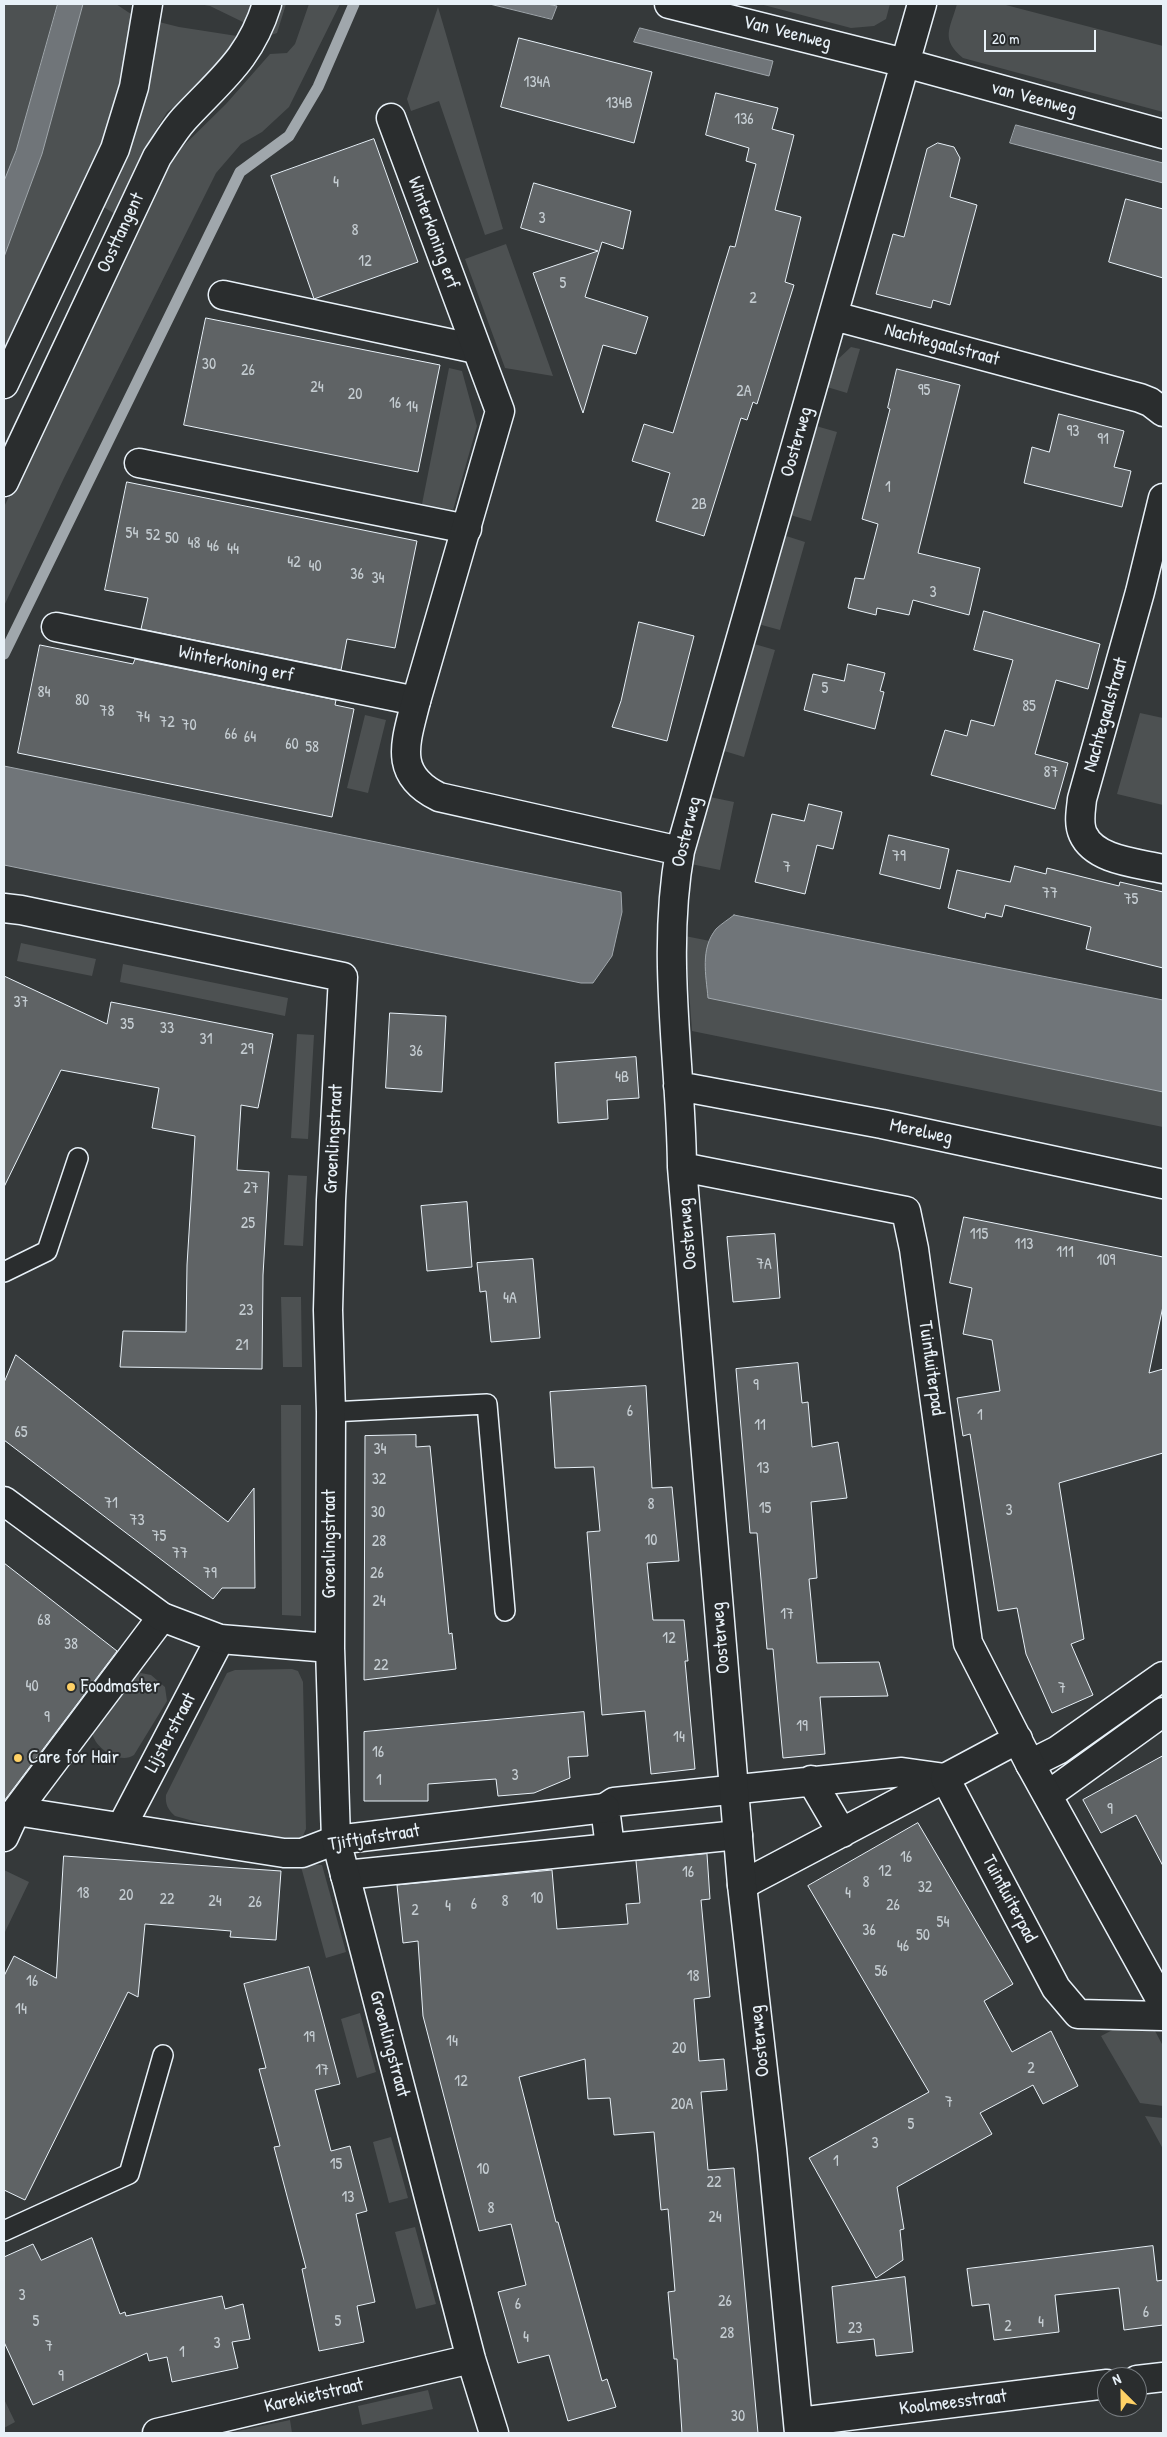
<!DOCTYPE html>
<style>
body{margin:0}
#map{position:relative;width:1167px;height:2437px;overflow:hidden;background:#35393a;font-family:"Patrick Hand",sans-serif}
canvas{display:block}
.frame{position:absolute;inset:0;border:5px solid #e8f1f8;pointer-events:none}
.north{position:absolute;left:1097px;top:2367px;width:50px;height:50px;box-sizing:border-box;background:#2a2d2e;border:1px solid #767b7f;border-radius:50%;rotate:337deg;font-size:14px;font-weight:700;line-height:20px;text-align:center;color:#e8f1f8}
.north::after{content:'';display:block;margin:auto;width:18px;height:22px;background:#ffd166;clip-path:polygon(50% 0,100% 100%,50% 72%,0 100%)}
.scale{position:absolute;left:984px;top:30px;width:112px;height:22px;box-sizing:border-box;border:2px solid #e8f1f8;border-top:0;padding-left:6px;font-size:15px;line-height:18px;white-space:nowrap;color:#e8f1f8;-webkit-text-stroke:4px #2a2d2e;paint-order:stroke}
</style>
<div id="map">
<canvas width="1167" height="2437"></canvas>
<div class="frame"></div>
<div class="north">N</div>
<div class="scale">20 m</div>
</div>
<script>
const ctx = document.querySelector('canvas').getContext('2d');
ctx.lineJoin = 'round';
function fillPath(path, color) {
  ctx.fillStyle = color;
  ctx.fill(path, 'evenodd');
}
function strokePath(path, color, width, dash) {
  ctx.strokeStyle = color;
  ctx.lineWidth = width;
  ctx.lineCap = dash ? 'butt' : 'round';
  ctx.setLineDash(dash || []);
  ctx.stroke(path);
}
function write(font, color, halo, rows, align = 'center') {
  ctx.font = font + ' "Patrick Hand",sans-serif';
  ctx.lineWidth = 4;
  ctx.setLineDash([]);
  ctx.textBaseline = 'middle';
  ctx.strokeStyle = halo;
  ctx.fillStyle = color;
  for (const [text, x, y, turn = 0] of rows) {
    ctx.save();
    ctx.translate(x, y);
    ctx.rotate((+turn || 0) * Math.PI / 180);
    ctx.textAlign = isNaN(turn) ? turn : align;
    if (halo) ctx.strokeText(text, 0, 0);
    ctx.fillText(text, 0, 0);
    ctx.restore();
  }
}
fillPath(new Path2D(`
 M4 4H58L16 151 4 181Z
 M83 4H116L131 14 128 49 103 144 4 352V257L42 154Z
 M199 4H251L252 9 245 23 210 6Z
 M281 4H286L277 33 271 35Z
 M309 4H340L289 107 262 132 241 144 216 173 63 480 4 606V507L65 377 171 158 226 104 270 54 287 53 295 44Z
 M760 4H890L886 19 874 26 851 28Z
 M957 4H1002L1163 46V112L963 58C940 39 950 29 957 4Z
 M438 7 503 229 485 235 439 101 411 111 407 99Z
 M159 22 179 27 237 36 234 44 185 98 167 112 151 138 115 214 102 206 136 126 152 73Z
 M506 244 553 376 505 368 465 259Z
 M851 347 860 349 847 393 827 387 835 362Z
 M449 368 462 371 477 426 453 510 422 504Z
 M816 426 837 432 811 521 790 515Z
 M783 535 805 542 780 630 758 624Z
 M751 643 775 650 744 757 721 750Z
 M1140 713 1163 718V805L1117 794Z
 M365 715 386 720 368 793 347 788Z
 M705 796 734 802 720 870 691 864Z
 M685 936 710 941 709 998 1163 1092V1127L692 1031Z
 M21 943 96 959 92 976 17 961Z
 M123 964 288 998 285 1016 120 982Z
 M297 1034 314 1035 308 1139 291 1138Z
 M288 1175 307 1176 303 1246 284 1245Z
 M281 1297H301L302 1367H283Z
 M281 1405H301V1616L282 1615Z
 M292 1669 298 1671 303 1682 306 1829 301 1840 285 1846 175 1816C168 1810 165 1804 166 1795L227 1673 235 1670Z
 M141 1673 151 1675 165 1687 167 1701 134 1755C120 1765 94 1748 92 1732L136 1674Z
 M300 1863 322 1865 346 1952 326 1958Z
 M4 1870 29 1882 5 1932H4Z
 M360 2013 376 2072 357 2078 341 2019Z
 M1124 2024 1154 2029 1163 2046V2106L1140 2103 1101 2036Z
 M1145 2116 1163 2118V2149Z
 M391 2137 408 2198 389 2203 373 2142Z
 M415 2227 436 2304 416 2309 395 2232Z
 M428 2390 433 2409 362 2425 358 2406Z
 M4 2399 15 2422 4 2428Z
 M290 2420 292 2433H229Z`), '#4d5152');
const water = new Path2D(`
 M58 4H83L42 154 4 257V181L16 151Z
 M490 4H547L557 6 552 19Z
 M640 28 773 61 769 76 634 42Z
 M1016 125 1163 163V183L1010 143Z
 M4 766 621 892 622 912 612 956 593 983H581L4 865Z
 M734 915 1163 1000V1092L708 998C706 975 700 949 716 929 721 924 729 919 734 915Z`);
fillPath(water, '#707579');
strokePath(water, '#a0a7ac', 1);
strokePath(new Path2D(`
 M4 654 240 172 289 136 318 87 354 4`), '#a0a7ac', 11);
const building = new Path2D(`
 M519 38 652 72 634 143 501 107Z
 M716 93 778 108 772 129 794 135 775 210 801 217 785 282 794 285 757 404 753 402 747 420 741 418 704 536 656 521 670 473 632 461 644 424 673 433 730 246 735 247 756 164 746 161 749 148 706 135Z
 M374 139 418 262 314 299 271 176Z
 M938 143 954 147 960 158 950 197 977 205 950 305 933 300 931 308 876 294 893 234 904 237 927 149Z
 M534 183 631 211 623 249 602 242 585 297 648 317 636 354 603 345 583 413 533 273 598 251 521 228Z
 M1126 199 1163 209V278L1109 262Z
 M206 318 440 365 418 472 184 425Z
 M897 369 960 385 918 553 980 568 969 615 913 600 909 615 877 608 876 615 848 608 855 578 864 579 878 524 862 519 890 409 888 408Z
 M1059 414 1124 431 1114 467 1131 471 1122 507 1024 483 1032 447 1049 452Z
 M127 482 417 541 395 648 347 639 341 670 141 629 148 598 105 590Z
 M984 611 1100 644 1088 689 1056 680 1035 754 1068 763 1055 809 931 775 945 730 967 736 971 720 994 726 1013 660 974 650Z
 M639 622 694 636 667 741 612 727 621 701Z
 M40 645 133 664 135 659 336 700 335 705 354 709 332 817 18 753Z
 M848 664 885 673 880 691 884 692 875 729 804 710 813 674 844 681Z
 M809 804 842 812 833 849 817 845 805 894 755 882 772 814 804 821Z
 M889 835 949 849 940 889 880 874Z
 M1015 866 1046 874 1047 868 1119 886 1120 882 1163 892V968L1086 949 1091 927 1005 905 1002 917 986 913 985 918 948 908 957 870 1010 882Z
 M4 976 107 1024 111 1002 273 1034 258 1108 241 1105 237 1170 269 1172 263 1275 262 1369 120 1367 123 1331 186 1332 187 1265 195 1136 152 1128 159 1088 61 1070 4 1187Z
 M390 1013 446 1016 442 1092 386 1088Z
 M636 1057 639 1098 607 1100 608 1119 558 1123 555 1063Z
 M467 1202 472 1267 427 1271 421 1206Z
 M964 1217 1163 1257V1306L1149 1373 1163 1369V1453L1059 1483 1084 1639 1071 1644 1093 1695 1052 1713 1026 1654 1017 1608 998 1611 970 1434 963 1436 957 1398 1000 1391 992 1340 963 1334 972 1288 950 1283Z
 M775 1234 780 1298 733 1302 727 1237Z
 M533 1259 540 1338 491 1342 486 1291 480 1292 477 1263Z
 M16 1355 140 1454 228 1522 254 1488 255 1588H222L213 1599 4 1440V1383Z
 M798 1363 802 1403 808 1402 812 1447 838 1442 847 1498 811 1502 817 1578 809 1579 817 1663 879 1662 888 1696 820 1697 825 1754 783 1758 773 1649H767L757 1533H750L736 1369Z
 M646 1386 652 1488 672 1487 679 1561 647 1563 653 1620H684L688 1661H685L695 1769 651 1774 645 1711 602 1715 587 1532 600 1531 594 1467 555 1468 550 1392Z
 M416 1435V1447L430 1446 449 1634 452 1633 456 1669 364 1680 365 1436Z
 M4 1563 117 1651 4 1801Z
 M584 1712 588 1756 568 1757 570 1778 534 1793 498 1796 496 1779 428 1784V1801H364V1732Z
 M1163 1756V1866L1136 1815 1101 1833 1083 1800Z
 M918 1823 1013 1984 984 2001 1012 2052 1051 2031 1078 2086 1043 2104 1033 2085 980 2113 992 2134 897 2187 904 2229 900 2230 903 2260 876 2278 809 2158 929 2092 808 1886Z
 M707 1854 710 1899 701 1900 710 1997 694 1999 699 2061 724 2059 727 2090 701 2092 708 2170 734 2168 758 2433H682L677 2359H674L668 2292 675 2291 668 2209 661 2210 654 2132 614 2135 610 2098 588 2099 585 2059 519 2077 556 2222H558L602 2381 607 2379 616 2407 568 2421 549 2355 518 2363 498 2292 526 2285 511 2224 479 2231 423 2016 418 1941 403 1943 397 1885 552 1870 557 1929 628 1924 626 1904 640 1903 636 1861Z
 M64 1856 281 1871 276 1940 230 1937 231 1931 145 1924 138 1997 128 1992 25 2200 4 2190V1976L14 1956 56 1978Z
 M309 1967 340 2084 315 2090 331 2151 350 2146 367 2211 356 2214 375 2302 357 2306 364 2342 319 2351 302 2269 306 2268 274 2147 280 2146 259 2069 266 2068 244 1984Z
 M92 2238 120 2314 125 2312 126 2316 222 2296 225 2309 243 2304 250 2339 232 2342 238 2368 172 2382 167 2357 149 2361 147 2353 33 2405 4 2342V2257L33 2244 41 2260Z
 M1153 2246 1157 2281 1163 2280V2325L1124 2330 1119 2288 1055 2295 1059 2332 994 2340 989 2304 972 2306 967 2269Z
 M905 2277 913 2352 876 2356 874 2339 837 2343 832 2287Z`);
fillPath(building, '#5f6365');
strokePath(building, '#e8f1f8', 1);
const service = new Path2D(`
 M4 1272 47 1251 78 1158
 M331 1412 487 1404 505 1611
 M4 2231 129 2174 163 2055`);
const pedestrian = new Path2D(`
 M223 295 476 349
 M139 463 467 529
 M56 627 416 701
 M1030 1764 1058 1750 1163 1676
 M811 1780 842 1833
 M1048 1795 1163 1712
 M16 1811 284 1853H302L336 1840
 M122 1826 220 1639
 M4 1837 16 1811 162 1617
 M610 1847 605 1808 614 1802 902 1772 945 1778
 M345 1875 738 1835
 M742 1885 945 1778`);
const minor = new Path2D(`
 M669 4 905 63 1163 134
 M391 118 500 411 416 701C406 742 392 774 439 797L680 851
 M834 316 1140 398 1150 402 1163 412
 M1163 498 1140 592 1082 799C1081 810 1078 823 1083 834 1095 861 1139 863 1163 869
 M4 908 21 910 343 977 331 1200 328 1310 331 1412 330 1648 336 1840 471 2359 494 2433
 M678 1086 882 1124 1163 1184
 M682 1167 906 1211 914 1249 968 1643 1030 1764 1163 2004
 M4 1501 162 1617 220 1639 330 1648
 M1018 1739 945 1778 1056 1988 1078 2014 1163 2016
 M336 1840 605 1808
 M1137 2380 1163 2377
 M799 2422 1107 2384
 M157 2433 471 2359
 M799 2433 772 2149 742 1885 682 1167C681 1062 661 956 680 851L922 4`);
const secondary = new Path2D(`
 M4 384 115 149 134 87 148 4
 M4 482 157 157C166 144 174 130 184 119 221 79 250 59 267 4`);
strokePath(service, '#e8f1f8', 22);
strokePath(pedestrian, '#e8f1f8', 31);
strokePath(minor, '#e8f1f8', 31);
strokePath(secondary, '#e8f1f8', 31);
strokePath(service, '#2a2d2e', 19);
strokePath(pedestrian, '#2a2d2e', 28);
strokePath(minor, '#2a2d2e', 28);
strokePath(secondary, '#2a2d2e', 28);
for (const [x, y, r, color] of [
 [71,1687,5,"#ffd166"],
 [18,1758,5,"#ffd166"]
]) {
  const dot = new Path2D();
  dot.arc(x, y, r, 0, 2 * Math.PI);
  ctx.fillStyle = color;
  ctx.fill(dot);
  strokePath(dot, '#2a2d2e', 2);
}
write('16px', '#c6ced3', null, [
 ["134A",537,83],
 ["134B",619,104],
 ["136",744,120],
 ["4",336,183],
 ["3",542,219],
 ["8",355,231],
 ["12",365,262],
 ["5",563,284],
 ["2",753,299],
 ["30",209,365],
 ["26",248,371],
 ["24",317,388],
 ["95",924,391],
 ["2A",744,392],
 ["20",355,395],
 ["16",395,404],
 ["14",412,408],
 ["93",1073,432],
 ["91",1103,440],
 ["1",888,488],
 ["2B",699,505],
 ["54",132,534],
 ["52",153,536],
 ["50",172,539],
 ["48",194,544],
 ["46",213,547],
 ["44",233,550],
 ["42",294,563],
 ["40",315,567],
 ["36",357,575],
 ["34",378,579],
 ["3",933,593],
 ["5",825,689],
 ["84",44,693],
 ["80",82,701],
 ["85",1029,707],
 ["78",107,712],
 ["74",143,718],
 ["72",167,723],
 ["70",189,726],
 ["66",231,735],
 ["64",250,738],
 ["60",292,745],
 ["58",312,748],
 ["87",1051,773],
 ["79",899,857],
 ["7",787,868],
 ["77",1050,894],
 ["75",1131,900],
 ["37",21,1003],
 ["35",127,1025],
 ["33",167,1029],
 ["31",206,1040],
 ["29",247,1050],
 ["36",416,1052],
 ["4B",622,1078],
 ["27",251,1189],
 ["25",248,1224],
 ["115",979,1235],
 ["113",1024,1245],
 ["111",1065,1253],
 ["109",1106,1261],
 ["7A",764,1265],
 ["4A",510,1299],
 ["23",246,1311],
 ["21",242,1346],
 ["9",756,1386],
 ["6",630,1412],
 ["1",980,1416],
 ["11",760,1426],
 ["65",21,1433],
 ["34",380,1450],
 ["13",763,1469],
 ["32",379,1480],
 ["71",111,1504],
 ["8",651,1505],
 ["15",765,1509],
 ["3",1009,1511],
 ["30",378,1513],
 ["73",137,1521],
 ["75",159,1537],
 ["10",651,1541],
 ["28",379,1542],
 ["77",180,1554],
 ["79",210,1574],
 ["26",377,1574],
 ["24",379,1602],
 ["17",787,1615],
 ["68",44,1621],
 ["12",669,1639],
 ["38",71,1645],
 ["22",381,1666],
 ["40",32,1687],
 ["7",1062,1689],
 ["9",47,1718],
 ["19",802,1727],
 ["14",679,1738],
 ["16",378,1753],
 ["3",515,1776],
 ["1",379,1781],
 ["9",1110,1810],
 ["16",906,1858],
 ["12",885,1872],
 ["16",688,1873],
 ["8",866,1883],
 ["32",925,1888],
 ["18",83,1894],
 ["4",848,1894],
 ["20",126,1896],
 ["10",537,1899],
 ["22",167,1900],
 ["24",215,1902],
 ["8",505,1902],
 ["26",255,1903],
 ["6",474,1905],
 ["26",893,1906],
 ["4",448,1907],
 ["2",415,1911],
 ["54",943,1923],
 ["36",869,1931],
 ["50",923,1936],
 ["46",903,1947],
 ["56",881,1972],
 ["18",693,1977],
 ["16",32,1982],
 ["14",21,2010],
 ["19",309,2038],
 ["14",452,2042],
 ["20",679,2049],
 ["2",1031,2069],
 ["17",322,2071],
 ["12",461,2082],
 ["7",949,2103],
 ["20A",682,2105],
 ["5",911,2125],
 ["3",875,2144],
 ["1",836,2162],
 ["15",336,2165],
 ["10",483,2170],
 ["22",714,2183],
 ["13",348,2198],
 ["8",491,2209],
 ["24",715,2218],
 ["3",22,2296],
 ["26",725,2302],
 ["6",518,2305],
 ["6",1146,2313],
 ["5",36,2322],
 ["5",338,2322],
 ["4",1041,2323],
 ["2",1008,2327],
 ["23",855,2329],
 ["28",727,2334],
 ["4",526,2338],
 ["3",217,2344],
 ["7",49,2347],
 ["1",182,2353],
 ["9",61,2377],
 ["30",738,2417]
]);
write('19px', '#e8f1f8', '#2a2d2e', [
 ["Van Veenweg",787,33,14],
 ["van Veenweg",1034,99,15],
 ["Oosttangent",121,233,-65],
 ["Winterkoning erf",433,233,70],
 ["Nachtegaalstraat",942,345,15],
 ["Oosterweg",797,442,-74],
 ["Winterkoning erf",236,664,12],
 ["Nachtegaalstraat",1106,715,-74],
 ["Oosterweg",687,832,-76],
 ["Merelweg",921,1132,12],
 ["Groenlingstraat",334,1139,-87],
 ["Oosterweg",688,1234,-95],
 ["Tuinfluiterpad",931,1368,82],
 ["Groenlingstraat",330,1544,-90],
 ["Oosterweg",721,1638,-95],
 ["Lijsterstraat",171,1733,-62],
 ["Tjiftjafstraat",374,1838,-9],
 ["Tuinfluiterpad",1009,1899,62],
 ["Oosterweg",760,2041,-96],
 ["Groenlingstraat",389,2044,75],
 ["Karekietstraat",314,2396,-13],
 ["Koolmeesstraat",953,2403,-7]
]);
write('19px', '#e8f1f8', '#2a2d2e', [
 ["Foodmaster",81,1687],
 ["Care for Hair",28,1758]
], 'left');
</script>
